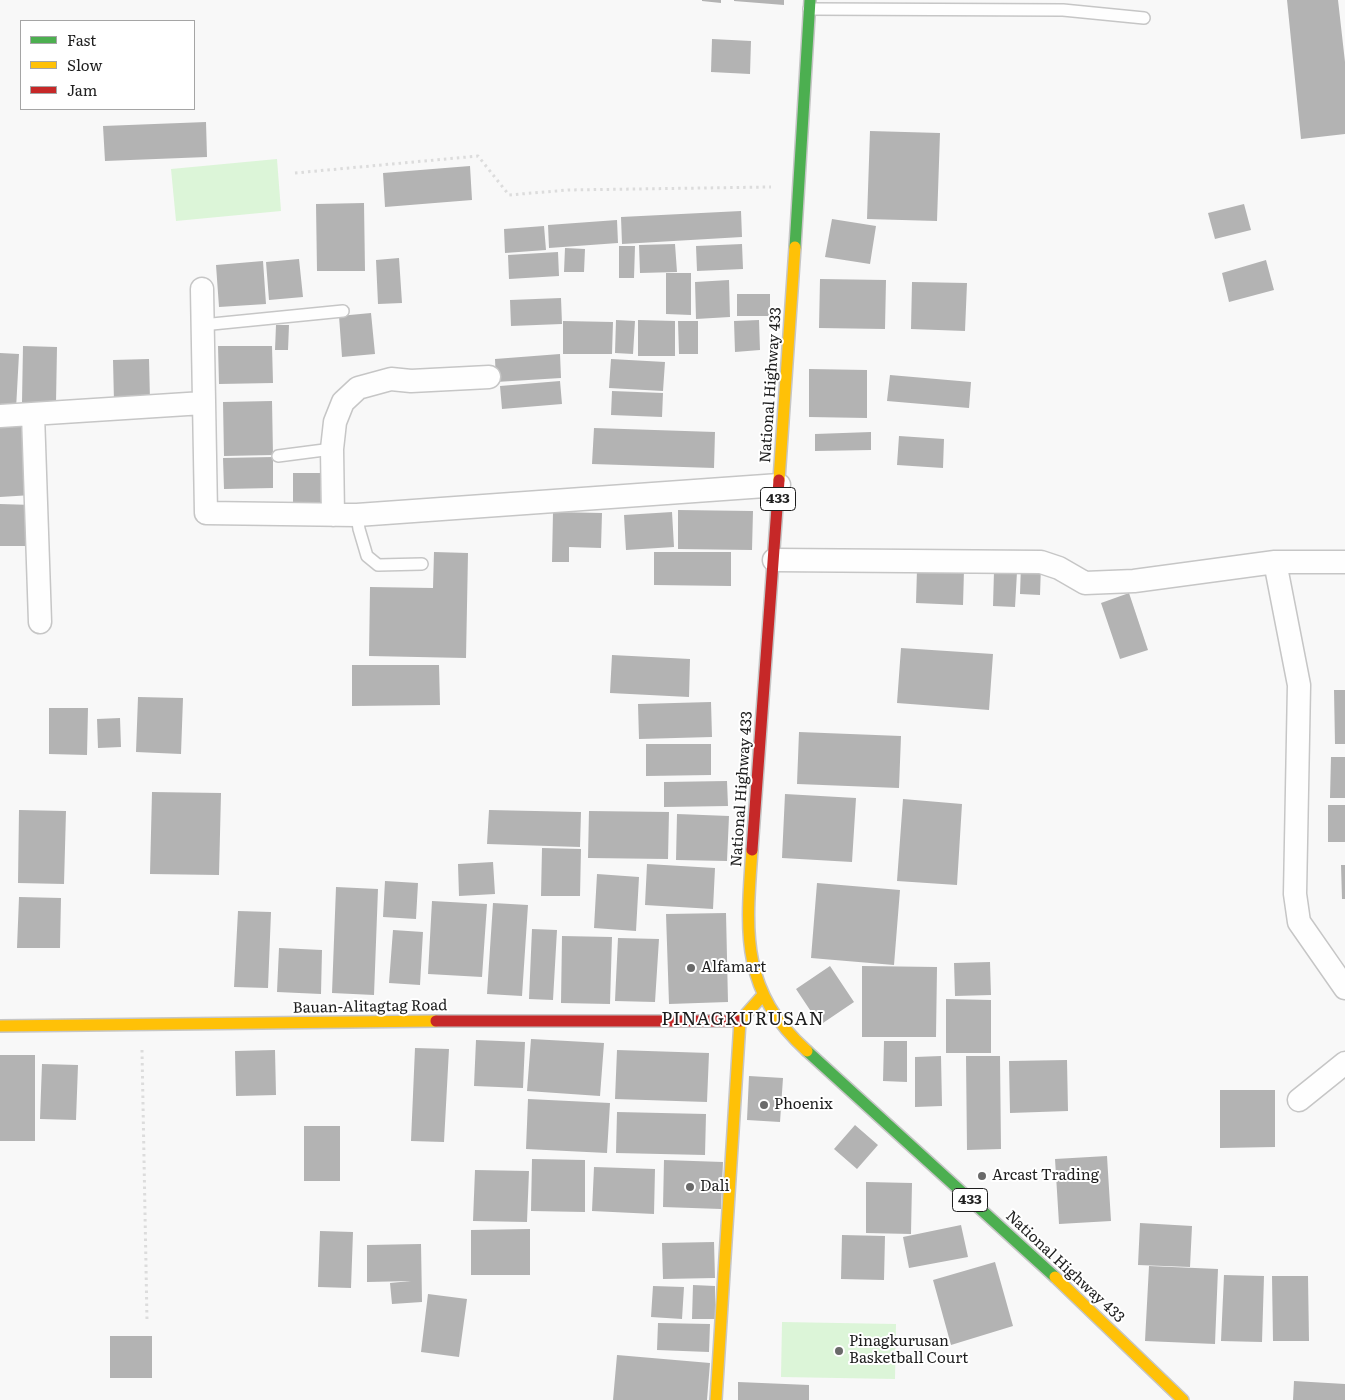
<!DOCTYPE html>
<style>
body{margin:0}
#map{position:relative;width:1345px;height:1400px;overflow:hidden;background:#f8f8f8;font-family:Literata,serif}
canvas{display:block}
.legend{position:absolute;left:20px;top:20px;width:175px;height:90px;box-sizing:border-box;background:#fff;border:1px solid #a5a5a5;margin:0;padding:6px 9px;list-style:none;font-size:15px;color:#1e1e1e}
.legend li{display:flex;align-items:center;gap:10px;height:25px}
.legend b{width:25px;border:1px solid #a5a5a5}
</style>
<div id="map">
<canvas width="1345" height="1400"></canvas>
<ul class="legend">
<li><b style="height:6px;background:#4caf50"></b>Fast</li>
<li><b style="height:6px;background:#ffc107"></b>Slow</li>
<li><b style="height:6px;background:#c62828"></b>Jam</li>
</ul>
</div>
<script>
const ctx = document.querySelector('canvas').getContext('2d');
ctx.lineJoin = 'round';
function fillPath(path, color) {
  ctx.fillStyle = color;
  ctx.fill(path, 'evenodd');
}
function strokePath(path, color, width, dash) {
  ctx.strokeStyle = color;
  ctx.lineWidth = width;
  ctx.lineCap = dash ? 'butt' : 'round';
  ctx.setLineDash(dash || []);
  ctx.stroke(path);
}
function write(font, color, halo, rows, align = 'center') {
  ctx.font = font + ' Literata,serif';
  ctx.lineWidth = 4;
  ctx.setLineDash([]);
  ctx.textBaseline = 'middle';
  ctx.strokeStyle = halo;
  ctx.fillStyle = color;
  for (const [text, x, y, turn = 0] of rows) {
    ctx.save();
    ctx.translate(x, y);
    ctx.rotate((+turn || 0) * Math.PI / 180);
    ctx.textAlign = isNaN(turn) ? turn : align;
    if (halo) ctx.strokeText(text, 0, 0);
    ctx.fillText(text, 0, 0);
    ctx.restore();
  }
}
fillPath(new Path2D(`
 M277 159 281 211 176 221 171 169Z
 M782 1322 896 1324 895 1379 781 1377Z`), '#dcf5d8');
fillPath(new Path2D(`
 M702 0H721V3L702 1Z
 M734 0H784V5L734 1Z
 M1287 0H1338L1345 62V134L1301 139Z
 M712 39 751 41 750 74 711 72Z
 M206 122 207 157 105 161 103 126Z
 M870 131 940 133 937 221 867 219Z
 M470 166 472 200 385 207 383 173Z
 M364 203 365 271H317L316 204Z
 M1244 204 1251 230 1215 239 1208 213Z
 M741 211 742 237 622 244 621 217Z
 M832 219 876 226 870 264 825 257Z
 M617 220 618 243 549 248 548 225Z
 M544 226 546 250 505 253 504 229Z
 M675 244 677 272 640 273 639 245Z
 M742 244 743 269 697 271 696 246Z
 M619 246H635L634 278H619Z
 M565 248 585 249 584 272H564Z
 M558 252 559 276 509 279 508 255Z
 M399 258 402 303 378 304 376 260Z
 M299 259 303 297 269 300 266 262Z
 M1266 260 1274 290 1229 302 1222 273Z
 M263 261 266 304 219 307 216 265Z
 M666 273H691V315L666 314Z
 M820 279 886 280 885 329 819 328Z
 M729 280 730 317 696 319 695 282Z
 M912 282 967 283 965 331 911 329Z
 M737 294H770V316H737Z
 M561 298 562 324 511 326 510 300Z
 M371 313 375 354 342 357 339 316Z
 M616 320 635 321 633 354 615 353Z
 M638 320 675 321V356H638Z
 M759 320 760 350 735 352 734 321Z
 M563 321 613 322 612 354H563Z
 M678 321H698V354H679Z
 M276 325H289L288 350H275Z
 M23 346 57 347 56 403 22 402Z
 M218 346H272L273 383 219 384Z
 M0 353 19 354 16 409 0 408Z
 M560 354 561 378 496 382 495 359Z
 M149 359 150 400 114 402 113 360Z
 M611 359 665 362 663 391 609 388Z
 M809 369 867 370V418L809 417Z
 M890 375 971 382 969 408 887 401Z
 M560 381 562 404 502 409 500 386Z
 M612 391 663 393 662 417 611 415Z
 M272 401 273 455 224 456 223 402Z
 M28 425 32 495 0 497V426Z
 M594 428 715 432 714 468 592 464Z
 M871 432V450L815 451V434Z
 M899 436 944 439 943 468 897 465Z
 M273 457V488L224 489 223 458Z
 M293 473H320L321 504 293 505Z
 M0 504 33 505 32 546H0Z
 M678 510 753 511 752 550 678 549Z
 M553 512 602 513 601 548 569 547V562H552Z
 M672 512 674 547 626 550 624 515Z
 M434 552 468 553 466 658 369 656 370 587 433 588Z
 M654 552H731V586L654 585Z
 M1021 565H1041L1040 595 1020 594Z
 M917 569 964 570 963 605 916 603Z
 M994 571 1017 572 1015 607 993 606Z
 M1129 593 1148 650 1120 659 1101 603Z
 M901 648 993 654 989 710 897 703Z
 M612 655 690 659 689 697 610 693Z
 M352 665H439L440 705 352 706Z
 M1334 690H1345V744H1335Z
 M138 697 183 698 181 754 136 752Z
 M711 702 712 737 639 739 638 704Z
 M49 708H88L87 755 49 754Z
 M120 718 121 747 98 748 97 719Z
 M799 732 901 736 899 788 797 784Z
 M646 744H711V775L646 776Z
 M1331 757H1345V798H1330Z
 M727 781 728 806 664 807V782Z
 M152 792 221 793 219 875 150 874Z
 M785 794 856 798 852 862 782 858Z
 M903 799 962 804 957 885 897 881Z
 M1328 805H1345V842H1328Z
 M19 810 66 811 64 884 18 883Z
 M489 810 581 812 580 847 487 844Z
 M589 811 669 812 668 859 588 858Z
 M677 814 729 816 727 861 676 860Z
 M542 848 581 849 580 896H541Z
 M493 862 495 894 459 896 458 864Z
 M647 864 715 868 713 909 645 905Z
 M1341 865H1345V899H1342Z
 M597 874 639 877 636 931 594 928Z
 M385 881 418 883 416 919 383 917Z
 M817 883 900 890 894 965 811 958Z
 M336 887 378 889 374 995 332 993Z
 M19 897 61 898 60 948H17Z
 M432 901 487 904 482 977 428 974Z
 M493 903 528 905 522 996 487 994Z
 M238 911 271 912 268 988 234 987Z
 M726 913 728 1002 669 1004 666 914Z
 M532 929 557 930 553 1000 529 999Z
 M393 930 423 932 420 985 389 983Z
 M562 936 612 937 610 1004 561 1003Z
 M618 938 659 939 655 1002 615 1001Z
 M279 948 322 950 321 994 277 992Z
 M990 962 991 995 955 996 954 963Z
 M830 966 854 1002 820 1025 796 989Z
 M862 966 937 967 936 1037H862Z
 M946 999 991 1000V1053H946Z
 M531 1039 604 1043 600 1096 527 1091Z
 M476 1040 525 1042 523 1088 474 1086Z
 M884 1041H907V1082L883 1081Z
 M415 1048 449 1049 444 1142 411 1141Z
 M275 1050 276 1095 236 1096 235 1051Z
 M617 1050 709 1053 707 1102 615 1099Z
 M0 1055H35V1141H0Z
 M941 1056 942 1106 915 1107V1057Z
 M966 1056H1000L1001 1149 967 1150Z
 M1067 1060 1068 1111 1010 1113 1009 1061Z
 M42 1064 78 1065 76 1120 40 1119Z
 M749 1076 783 1078 780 1122 747 1120Z
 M1220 1090H1275V1147L1220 1148Z
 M528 1099 610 1103 607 1153 526 1149Z
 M617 1112 706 1114 705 1155 616 1153Z
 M855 1125 878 1145 857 1169 834 1149Z
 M304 1126H340V1181H304Z
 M1107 1156 1111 1221 1059 1224 1055 1159Z
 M532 1159 585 1160V1212L531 1211Z
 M664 1160 723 1162 721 1209 663 1207Z
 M594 1167 655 1169 654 1214 592 1211Z
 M475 1170 529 1171 527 1222 473 1221Z
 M866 1182 912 1183 911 1234 866 1233Z
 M1140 1223 1192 1226 1190 1267 1138 1265Z
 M961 1225 968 1257 909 1268 903 1237Z
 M530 1229V1275H471V1230Z
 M320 1231 353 1232 351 1288 318 1287Z
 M842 1235 885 1236 884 1280 841 1279Z
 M714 1242 715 1278 663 1279 662 1243Z
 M421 1244 422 1302 392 1304 390 1283 411 1281 367 1282V1245Z
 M995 1262 1013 1326 951 1345 933 1280Z
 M1149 1266 1218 1269 1215 1344 1145 1341Z
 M1224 1275 1264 1276 1262 1342 1221 1341Z
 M1272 1276H1308L1309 1341H1273Z
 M693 1285 715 1286V1319H692Z
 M653 1286 684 1287 682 1319 651 1317Z
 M428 1294 467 1299 459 1357 421 1352Z
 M658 1323 710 1324 709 1352 657 1350Z
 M110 1336H152V1378H110Z
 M617 1355 710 1363 707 1400H613Z
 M1294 1381 1345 1384V1400H1293Z
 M738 1382 809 1385V1400H738Z`), '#b3b3b3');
const lane = new Path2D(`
 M809 9 1063 10 1144 18
 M202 325 343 311
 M278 456 332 449
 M357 515 359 529 367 556 378 565 422 564`);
const street = new Path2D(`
 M202 289 206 513 357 515 779 485
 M33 414 40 622
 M0 416 203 403
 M333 515 332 449 335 422 343 402 358 388 391 379 411 381 489 377
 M774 560 1041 562 1059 568 1085 583 1134 581 1275 562H1345
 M1275 562 1299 685 1295 894 1299 922 1345 988
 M1299 1100 1345 1063`);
const fast = new Path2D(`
 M795 247 810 0
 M807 1051 1055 1277`);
const slow = new Path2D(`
 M779 480 795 247
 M752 850C746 933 740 990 807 1051
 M0 1026 436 1021
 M1055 1277 1183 1400
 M716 1400 740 1021 763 995`);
const jam = new Path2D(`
 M752 850 779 480
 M436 1021H740`);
strokePath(lane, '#c6c6c6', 14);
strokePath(street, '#c6c6c6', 25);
strokePath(fast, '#c6c6c6', 14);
strokePath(slow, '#c6c6c6', 14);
strokePath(jam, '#c6c6c6', 14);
strokePath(new Path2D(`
 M295 173 478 156 509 195 568 190 771 187
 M142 1050 147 1321`), '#dcdcdc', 3, [2.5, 4]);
strokePath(lane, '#fefefe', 11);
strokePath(street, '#fefefe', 22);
strokePath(fast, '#4caf50', 11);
strokePath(slow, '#ffc107', 11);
strokePath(jam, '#c62828', 11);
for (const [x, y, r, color] of [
 [691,968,5,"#6a6a6a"],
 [764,1105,5,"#6a6a6a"],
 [982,1176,5,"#6a6a6a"],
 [690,1187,5,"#6a6a6a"],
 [839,1351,5,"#6a6a6a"]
]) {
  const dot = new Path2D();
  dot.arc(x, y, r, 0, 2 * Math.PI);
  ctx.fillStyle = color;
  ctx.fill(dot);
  strokePath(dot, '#fff', 2);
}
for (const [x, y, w] of [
 [778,499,35],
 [970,1200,35]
]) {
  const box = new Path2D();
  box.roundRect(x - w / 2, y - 11.5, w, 23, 4);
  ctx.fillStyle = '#fff';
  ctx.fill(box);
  strokePath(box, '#1e1e1e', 1);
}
write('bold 14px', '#1e1e1e', null, [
 ["433",778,499],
 ["433",970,1200]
]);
write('15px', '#1e1e1e', '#fff', [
 ["National Highway 433",771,385,-86],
 ["National Highway 433",742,789,-86],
 ["Bauan-Alitagtag Road",370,1007,-1],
 ["National Highway 433",1065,1267,43]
]);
write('15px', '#1e1e1e', '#fff', [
 ["Alfamart",701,968],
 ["Phoenix",774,1105],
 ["Arcast Trading",992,1176],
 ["Dali",700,1187],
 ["Pinagkurusan",849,1342],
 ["Basketball Court",849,1359]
], 'left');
ctx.letterSpacing = '1px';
write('18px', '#1e1e1e', '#fff', [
 ["PINAGKURUSAN",743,1020]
]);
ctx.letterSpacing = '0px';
</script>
